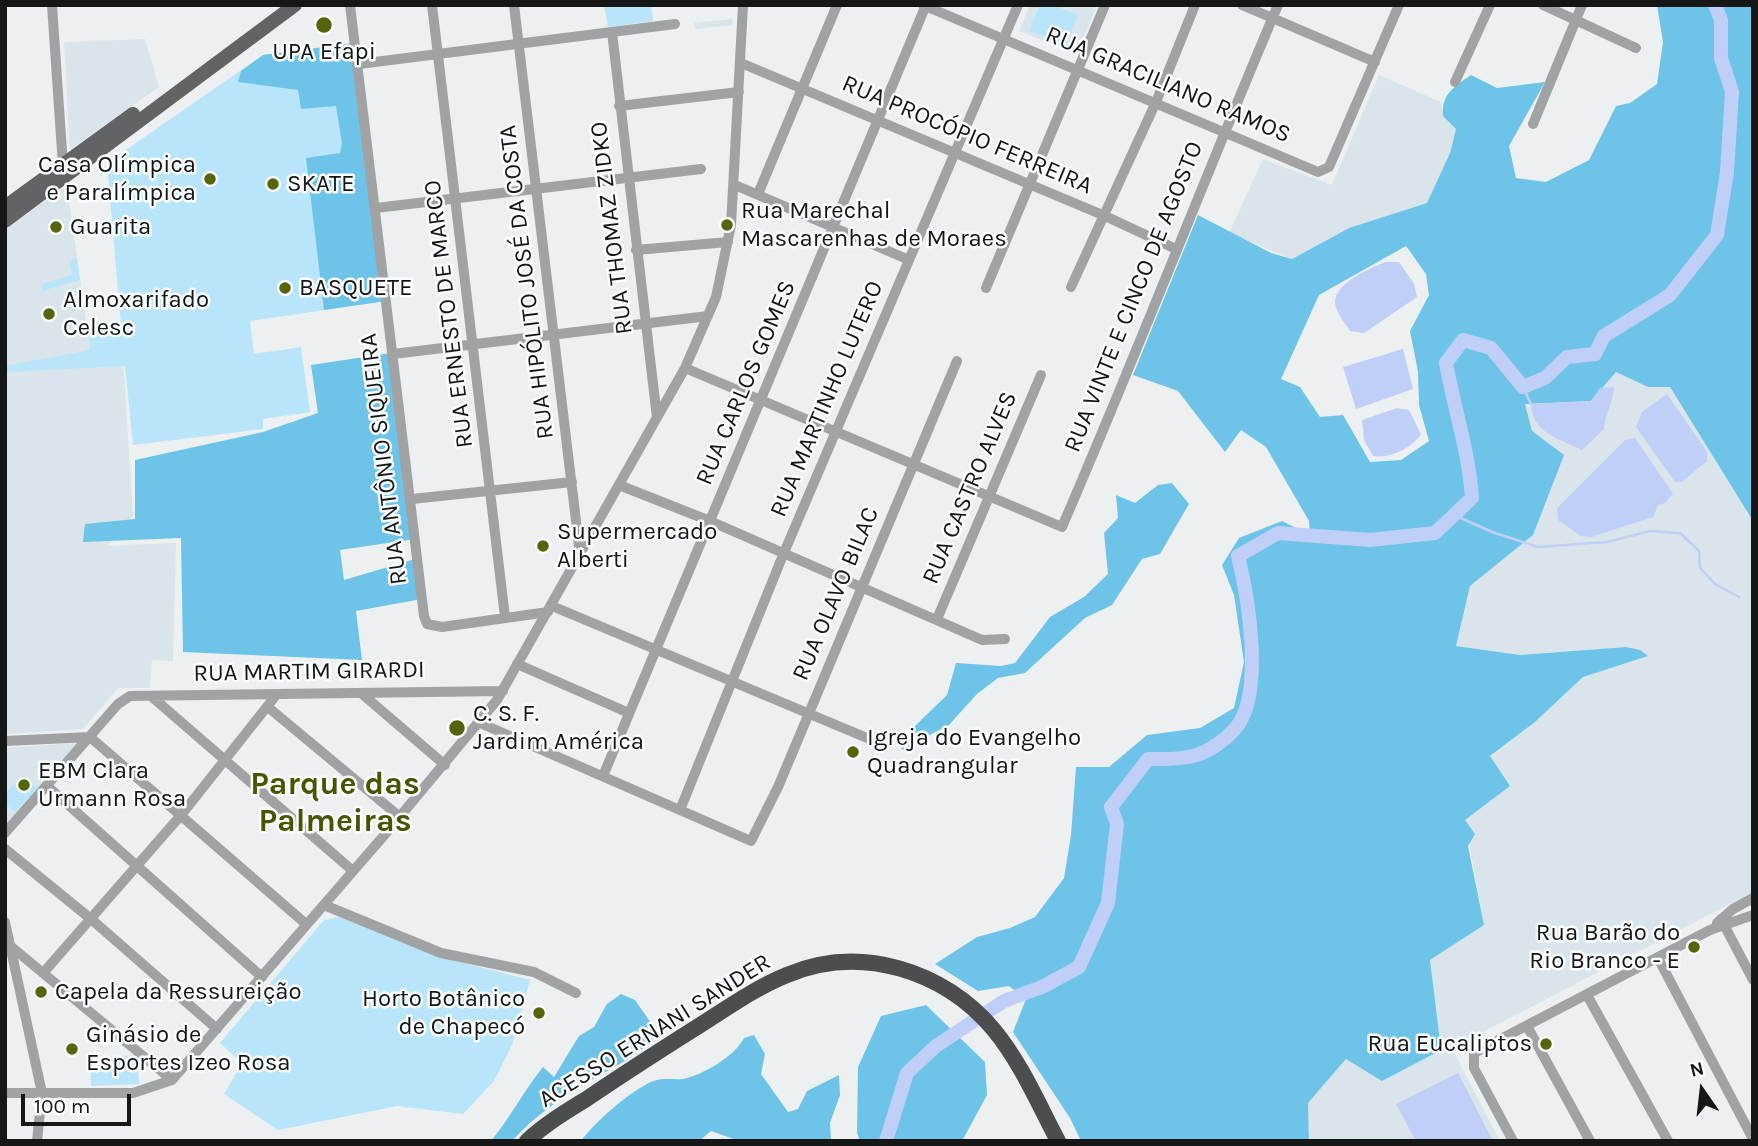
<!DOCTYPE html>
<meta charset="utf-8">
<style>
body{margin:0}
#map{position:relative;width:1758px;height:1146px;overflow:hidden;background:#ecf0f1;font-family:Karla,sans-serif}
canvas{display:block}
.frame{position:absolute;inset:0;border:7px solid #151616;pointer-events:none}
.north{position:absolute;left:1667px;top:1055px;width:70px;height:70px;-webkit-text-stroke:5px #fafdfe;paint-order:stroke;rotate:346deg;font-size:19px;font-weight:700;line-height:28px;text-align:center;color:#151616}
.north::after{content:'';display:block;margin:auto;width:24px;height:32px;background:#151616;clip-path:polygon(50% 0,100% 100%,50% 72%,0 100%)}
.scale{position:absolute;left:21px;top:1094px;width:110px;height:32px;box-sizing:border-box;border:4px solid #151616;border-top:0;padding-left:9px;font-size:21px;line-height:24px;white-space:nowrap;color:#151616;-webkit-text-stroke:5px #fafdfe;paint-order:stroke}
</style>
<div id="map">
<canvas width="1758" height="1146"></canvas>
<div class="frame"></div>
<div class="north">N</div>
<div class="scale">100 m</div>
</div>
<script>
const ctx = document.querySelector('canvas').getContext('2d');
ctx.lineJoin = 'round';
function fillPath(path, color) {
  ctx.fillStyle = color;
  ctx.fill(path, 'evenodd');
}
function strokePath(path, color, width, dash) {
  ctx.strokeStyle = color;
  ctx.lineWidth = width;
  ctx.lineCap = dash ? 'butt' : 'round';
  ctx.setLineDash(dash || []);
  ctx.stroke(path);
}
function write(font, color, halo, rows, align = 'center') {
  ctx.font = font + ' Karla,sans-serif';
  ctx.lineWidth = 5;
  ctx.setLineDash([]);
  ctx.textBaseline = 'middle';
  ctx.strokeStyle = halo;
  ctx.fillStyle = color;
  for (const [text, x, y, turn = 0] of rows) {
    ctx.save();
    ctx.translate(x, y);
    ctx.rotate((+turn || 0) * Math.PI / 180);
    ctx.textAlign = isNaN(turn) ? turn : align;
    if (halo) ctx.strokeText(text, 0, 0);
    ctx.fillText(text, 0, 0);
    ctx.restore();
  }
}
fillPath(new Path2D(`
 M1030 5H1097L1077 54 1019 31Z
 M732 19 733 25 695 29 694 23Z
 M145 39 159 87 70 150 64 42Z
 M1379 75 1441 102 1443 116 1456 129 1450 153 1427 203 1349 228 1292 259 1229 233 1263 159 1332 185Z
 M67 186 87 328 121 325 133 516 107 546 176 543 173 661 152 660 150 688H118L83 729 5 734V229Z
 M1616 372 1648 387H1670L1753 521V892L1452 1048 1500 1141H1309L1308 1103 1346 1059 1440 1051 1430 960 1484 925 1465 820 1490 757 1535 722 1583 677 1648 656 1626 647 1520 655 1456 646 1470 586 1533 535 1532 431 1525 404 1591 400Z
 M78 743 8 824 5 823V748Z`), '#d9e5ea');
fillPath(new Path2D(`
 M604 5H651L653 21 608 27Z
 M1040 5H1052L1078 15 1066 45 1029 31Z
 M354 43 386 301 250 321 254 354 301 347 310 412 263 419V429L133 445 125 366 5 372V366L90 350 89 328 121 325 107 163 263 55Z
 M77 258 80 280 42 291 41 284 72 275 69 261Z
 M23 775 37 789 15 812 5 803V794Z
 M341 917 445 958 530 980 512 1045 494 1081 463 1114 397 1106 278 1130 224 1094 242 1063 220 1043 324 920Z
 M137 1055 139 1084 91 1086 90 1058Z`), '#b8e5f9');
fillPath(new Path2D(`
 M1657 5H1753V521L1670 387H1648L1616 372 1591 401 1525 404 1532 431 1564 455 1533 535 1470 586 1456 646 1520 655 1626 647 1640 650 1648 656 1583 677 1535 722 1490 756 1510 786 1465 820 1475 834 1468 846 1484 925 1430 960 1441 1050 1382 1081 1346 1059 1308 1103 1309 1141H1081L1070 1118 1013 1032 1026 999 1009 986 978 991 935 964 977 937 1010 928 1035 917 1064 878 1071 835 1076 767H1109L1147 735 1200 728 1234 708 1244 662 1234 595 1222 565 1239 538 1282 521 1310 535 1309 521 1266 447 1241 430 1225 452 1178 391 1133 375 1198 215 1271 253 1292 259 1349 228 1427 203 1450 153 1456 129 1443 116C1441 94 1454 87 1471 75L1497 88 1545 82 1509 146 1516 178 1546 182 1589 160 1616 106 1630 103 1657 84 1663 42ZM1406 246 1426 274 1429 295 1410 331 1418 372 1419 405 1429 441 1401 460 1370 462 1343 415 1320 417 1300 387 1281 379 1319 295Z
 M354 43 386 301 324 310 306 158 340 153 342 144 336 106 301 109 298 90 238 82 241 71 263 55Z
 M391 353 415 539 340 550 344 580 415 559 422 599 356 611 362 660 183 652 181 538 83 542 85 524 135 519V460L263 432 318 413 311 365Z
 M1172 483 1189 504 1160 554 1142 559 1112 605 1085 618 1025 673 998 678 977 694 949 725 918 741 907 751 901 749 913 728 947 695 956 663 1001 666 1015 663 1050 617 1084 597 1108 574 1104 533 1118 518 1116 495 1135 503 1158 485Z
 M621 994 635 1000 658 1033C640 1056 615 1066 591 1080 563 1097 534 1116 512 1141H491C511 1117 524 1090 543 1067L554 1077 579 1036 594 1027 607 1004Z
 M926 1005 985 1062 987 1095 962 1141H860L857 1133 858 1067 881 1016Z
 M754 1035 765 1054 761 1074 788 1112 798 1109 807 1091 839 1075 840 1095 830 1123 831 1141H739L711 1131 699 1141H581C595 1122 629 1092 651 1082 662 1077 671 1080 683 1079 703 1075 735 1056 744 1038Z`), '#6ec4e8');
fillPath(new Path2D(`
 M1386 262H1399L1414 284 1417 297 1364 333 1350 331C1346 324 1338 315 1336 307 1329 285 1370 268 1386 262Z
 M1403 349 1413 389 1356 409 1343 367Z
 M1614 387C1613 403 1605 414 1604 429L1582 450C1560 439 1532 433 1531 404L1591 401 1600 388Z
 M1667 394 1707 452V461L1682 482H1675L1636 427 1642 412Z
 M1397 408 1409 410 1421 434C1412 448 1390 459 1373 456L1364 440 1362 420Z
 M1635 438 1673 494 1665 503 1658 505 1653 517 1591 537 1581 536 1558 520 1557 508 1625 440Z
 M1458 1073 1493 1141H1416L1396 1104Z`), '#c0cff7');
strokePath(new Path2D(`
 M1523 387 1531 404
 M1454 515 1492 532 1538 547 1607 542 1650 531 1680 533 1699 551 1700 568 1715 584 1739 597`), '#c0cff7', 2.5);
strokePath(new Path2D(`
 M886 1141 907 1073 936 1046 1004 1001 1042 987 1079 967 1108 903 1117 824 1111 807 1148 759C1162 759 1182 760 1196 755 1210 751 1225 740 1235 729 1265 695 1248 596 1238 556L1278 533 1370 540 1435 533 1472 498C1469 452 1454 408 1446 363L1463 340 1491 348 1523 387 1545 378 1567 357 1595 354 1604 336 1670 295 1717 235 1727 172 1732 92 1721 58V20L1715 5`), '#c0cff7', 14);
strokePath(new Path2D(`
 M52 5 63 166
 M350 5 424 616 427 624 442 627 548 612
 M432 5 505 617
 M514 5 580 554
 M923 5 1318 172 1329 167 1399 5
 M1242 5 1375 62
 M1543 5 1636 48
 M612 32 657 418
 M741 63 1105 216 1176 249
 M359 64 675 24
 M1455 82 1490 5
 M619 106 739 92
 M1533 124 1582 5
 M735 185 909 260
 M758 194 837 5
 M376 208 701 169
 M636 250 728 242
 M1071 287 1156 102 1195 5
 M986 288 1105 5
 M393 354 708 316
 M685 368 1062 527C1137 354 1204 179 1278 5
 M619 485 710 521 982 640 1005 639
 M412 499 572 482
 M552 606 879 743
 M937 619 1041 375
 M517 664 629 713
 M361 693 445 765
 M151 696 353 871
 M269 708 400 817
 M480 723 751 841 778 787 957 361
 M5 741 90 737 306 924
 M603 776 926 5
 M47 786 262 977
 M680 810 783 555 1018 5
 M5 833 118 704 130 696 503 691
 M5 849 91 919 217 1029
 M324 905 441 953 534 972 576 993
 M1721 919 1753 980
 M5 922 42 1093 37 1141
 M1717 923 1733 909 1753 898
 M8 944 172 1080
 M1658 958 1753 1139
 M44 972 182 814 277 694
 M1587 995 1668 1141
 M1527 1026 1590 1141
 M5 1093H133L172 1080 387 832 497 700 685 368 716 297 731 225 743 5
 M1513 1141 1474 1068V1053L1710 930 1753 915`), '#a1a2a3', 10);
strokePath(new Path2D(`
 M5 207 133 114
 M5 221 295 5`), '#616365', 14);
strokePath(new Path2D(`
 M527 1141C545 1124 567 1111 588 1098 620 1076 653 1055 686 1034 719 1014 752 989 787 975 860 944 944 970 994 1030 1021 1063 1038 1103 1058 1141`), '#4b4d4f', 16);
for (const [x, y, r, color] of [
 [324,25,9,"#55650b"],
 [210,179,7,"#55650b"],
 [273,184,7,"#55650b"],
 [727,225,7,"#55650b"],
 [56,227,7,"#55650b"],
 [285,288,7,"#55650b"],
 [49,314,7,"#55650b"],
 [543,546,7,"#55650b"],
 [457,728,9,"#55650b"],
 [853,752,7,"#55650b"],
 [24,785,7,"#55650b"],
 [1694,947,7,"#55650b"],
 [41,992,7,"#55650b"],
 [539,1013,7,"#55650b"],
 [1546,1044,7,"#55650b"],
 [72,1049,7,"#55650b"]
]) {
  const dot = new Path2D();
  dot.arc(x, y, r, 0, 2 * Math.PI);
  ctx.fillStyle = color;
  ctx.fill(dot);
  strokePath(dot, '#fafdfe', 2.5);
}
write('24px', '#151616', '#fafdfe', [
 ["UPA Efapi",324,52,"center"],
 ["Casa Olímpica",196,165,"right"],
 ["e Paralímpica",196,193,"right"],
 ["SKATE",287,184],
 ["Rua Marechal",741,211],
 ["Mascarenhas de Moraes",741,239],
 ["Guarita",70,227],
 ["BASQUETE",299,288],
 ["Almoxarifado",63,300],
 ["Celesc",63,328],
 ["Supermercado",557,532],
 ["Alberti",557,560],
 ["C. S. F.",473,714],
 ["Jardim América",473,742],
 ["Igreja do Evangelho",867,738],
 ["Quadrangular",867,766],
 ["EBM Clara",38,771],
 ["Urmann Rosa",38,799],
 ["Rua Barão do",1680,933,"right"],
 ["Rio Branco - E",1680,961,"right"],
 ["Capela da Ressureição",55,992],
 ["Horto Botânico",525,999,"right"],
 ["de Chapecó",525,1027,"right"],
 ["Ginásio de",86,1035],
 ["Esportes Izeo Rosa",86,1063],
 ["Rua Eucaliptos",1532,1044,"right"]
], 'left');
write('24px', '#151616', '#fafdfe', [
 ["RUA GRACILIANO RAMOS",1168,85,23],
 ["RUA PROCÓPIO FERREIRA",967,135,23],
 ["RUA THOMAZ ZIDKO",612,228,-97],
 ["RUA HIPÓLITO JOSÉ DA COSTA",527,282,-97],
 ["RUA VINTE E CINCO DE AGOSTO",1134,297,-68],
 ["RUA ERNESTO DE MARCO",449,314,-97],
 ["RUA CARLOS GOMES",746,383,-67],
 ["RUA MARTINHO LUTERO",827,399,-67],
 ["RUA ANTÔNIO SIQUEIRA",384,459,-97],
 ["RUA CASTRO ALVES",970,488,-67],
 ["RUA OLAVO BILAC",836,594,-67],
 ["RUA MARTIM GIRARDI",309,672,-1],
 ["ACESSO ERNANI SANDER",655,1031,-32]
]);
write('bold 32px', '#475501', '#fafdfe', [
 ["Parque das",335,785],
 ["Palmeiras",335,822]
]);
</script>
